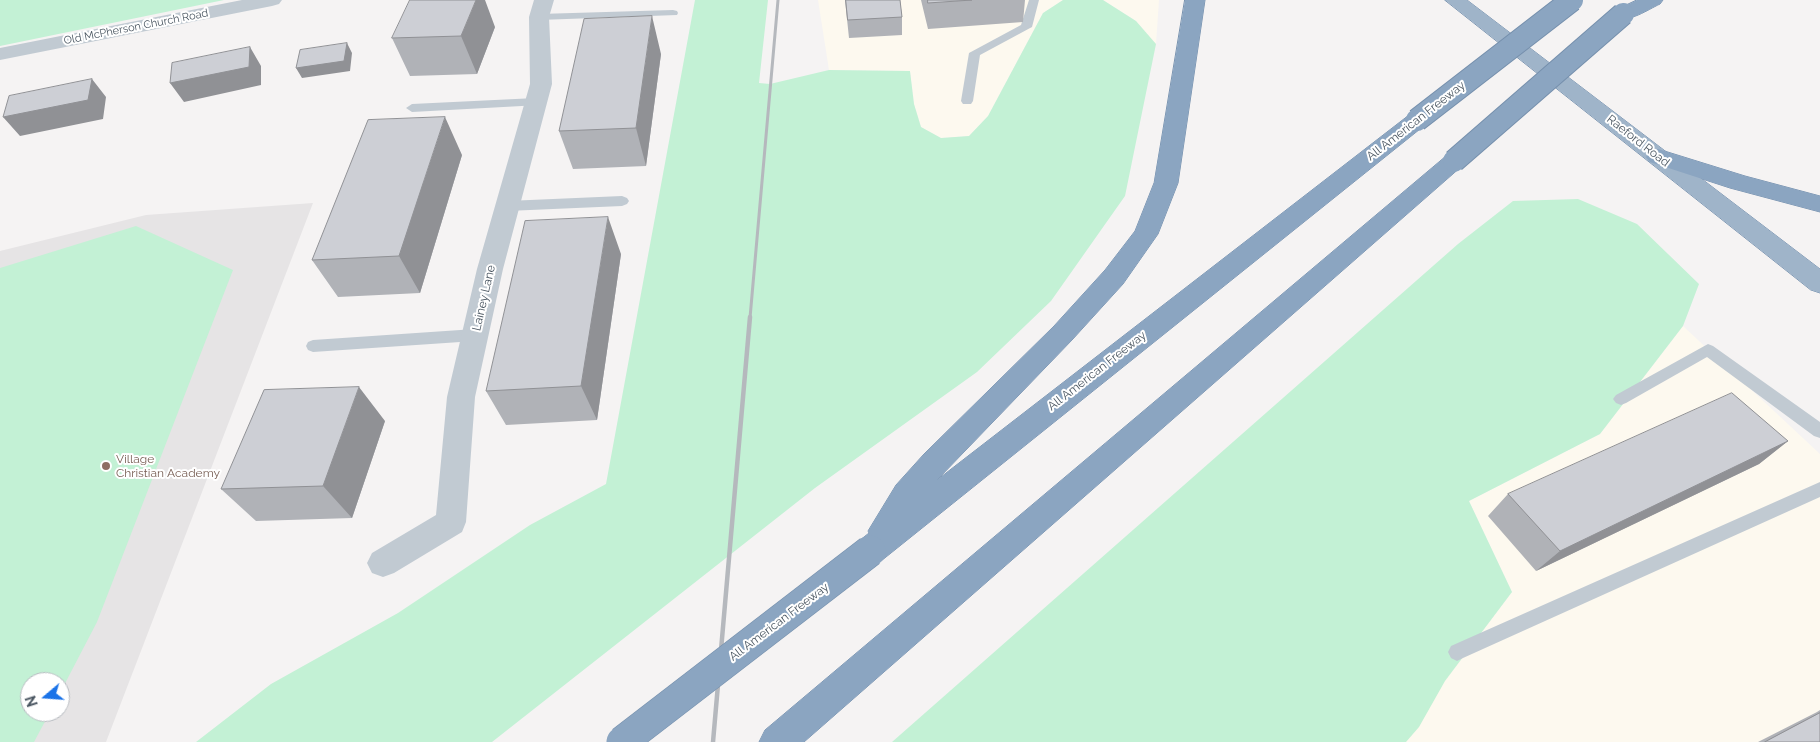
<!DOCTYPE html>
<style>
body{margin:0}
#map{position:relative;width:1820px;height:742px;overflow:hidden;background:#f5f3f3;font-family:Raleway,sans-serif}
canvas{display:block}
.north{position:absolute;left:20px;top:672px;width:50px;height:50px;box-sizing:border-box;background:#fff;border:1px solid #b7bbc0;border-radius:50%;rotate:252deg;font-size:14px;font-weight:700;line-height:20px;text-align:center;color:#4a5661}
.north::after{content:'';display:block;margin:auto;width:18px;height:22px;background:#1a73e8;clip-path:polygon(50% 0,100% 100%,50% 72%,0 100%)}
</style>
<div id="map">
<canvas width="1820" height="742"></canvas>
<div class="north">N</div>
</div>
<script>
const ctx = document.querySelector('canvas').getContext('2d');
ctx.lineJoin = 'round';
function fillPath(path, color) {
  ctx.fillStyle = color;
  ctx.fill(path, 'evenodd');
}
function strokePath(path, color, width, dash) {
  ctx.strokeStyle = color;
  ctx.lineWidth = width;
  ctx.lineCap = dash ? 'butt' : 'round';
  ctx.setLineDash(dash || []);
  ctx.stroke(path);
}
function write(font, color, halo, rows, align = 'center') {
  ctx.font = font + ' Raleway,sans-serif';
  ctx.lineWidth = 4;
  ctx.setLineDash([]);
  ctx.textBaseline = 'middle';
  ctx.strokeStyle = halo;
  ctx.fillStyle = color;
  for (const [text, x, y, turn = 0] of rows) {
    ctx.save();
    ctx.translate(x, y);
    ctx.rotate((+turn || 0) * Math.PI / 180);
    ctx.textAlign = isNaN(turn) ? turn : align;
    if (halo) ctx.strokeText(text, 0, 0);
    ctx.fillText(text, 0, 0);
    ctx.restore();
  }
}
fillPath(new Path2D(`
 M818 0H1063L1043 13 988 116 969 136 941 138 921 127 914 104 910 71 829 70Z
 M1103 0H1159L1156 44 1136 21Z
 M1683 326 1820 454V742H1398L1512 592 1469 501 1600 434Z`), '#fdf9ef');
fillPath(new Path2D(`
 M313 203 106 742H0V251L146 215ZM30 682H60V712H30Z`), '#e6e4e5');
fillPath(new Path2D(`
 M0 0H224L0 46Z
 M695 0H768L759 83 770 84 829 70 910 71 914 104 921 127 941 138 969 136 988 116 1043 13 1063 0H1103L1136 21 1156 44 1125 196 1051 301 977 372 815 488 492 742H196L271 684 398 613 530 525 606 484Z
 M1578 199 1637 224 1699 284 1683 326 1600 434 1469 501 1512 592 1445 681 1419 727 1406 742H892L1458 244 1513 201Z
 M136 226 233 270 97 622 60 693V682H30V712H50L34 742H0V268Z`), '#c3f1d5');
const trunk = new Path2D(`
 M1445 0H1467L1820 269V293L1811 290Z`);
const motorway = new Path2D(`
 M1185 0H1205L1178 183 1158 234 1123 284 1072 340 937 480 1409 115 1417 113 1425 115 1428 120 1425 125 881 561 870 565 859 561 854 551 859 541 869 533 868 531 896 485 924 454 1054 326 1105 270 1135 231 1154 183Z
 M1637 0H1663L1660 4C1647 10 1631 22 1616 18L1613 14 1616 10Z
 M1658 149 1745 176 1820 196V212L1730 188 1650 162 1646 157 1650 152Z
 M1454 153 1462 156 1466 161 1462 166 804 742H759L765 730 1446 156Z`);
strokePath(trunk, '#7690ad', 1);
strokePath(motorway, '#7690ad', 1);
fillPath(new Path2D(`
 M1029 0H1039L1032 27 980 55 973 101 971 104H963L961 101 969 53 1021 25Z
 M673 10 677 11 678 13 677 15 539 20 534 17 539 14Z
 M536 98 540 99 542 102 540 105 412 112 406 108 412 104Z
 M622 196 627 198 629 201 627 204 622 206 507 211 502 209 500 206 502 203 507 201Z
 M475 329 480 331 482 335 480 339 475 341 313 352 308 350 306 346 308 342 313 340Z
 M1708 344 1713 346 1820 422V438L1814 436 1707 357 1626 403 1621 405 1616 403 1613 399 1616 395Z
 M1820 482V497L1463 658 1457 661 1451 658 1448 652 1451 646Z`), '#c1cad2');
fillPath(new Path2D(`
 M242 0H282L279 4 272 6 0 60V48Z
 M534 0H554L549 17 552 84 503 269 475 397 466 522 462 532 394 573 383 577 372 573 367 563 372 553 436 515 447 397 477 269 530 84 529 17Z`), '#c1cad2');
fillPath(trunk, '#9fb4c9');
fillPath(motorway, '#8ba5c1');
strokePath(new Path2D(`
 M750 318 778 0`), '#b5b8bd', 3);
strokePath(new Path2D(`
 M713 742 750 317`), '#b5b8bd', 4.5);
const motorwayBridgeFar1 = new Path2D(`
 M1417 120 1572 0
 M1454 161 1623 14`);
const motorwayBridge = new Path2D(`
 M622 742 870 551`);
strokePath(motorwayBridgeFar1, '#7690ad', 24, []);
strokePath(motorwayBridge, '#7690ad', 32, []);
strokePath(motorwayBridgeFar1, '#8ba5c1', 22);
strokePath(motorwayBridge, '#8ba5c1', 31);
fillPath(new Path2D(`
 M845 0H900L902 17V35L849 38Z
 M921 0H1025L1023 22 928 29Z
 M495 27 477 74 410 76 392 38Z
 M661 54 646 166 573 169 559 131Z
 M462 155 420 293 338 297 312 260Z
 M621 254 597 420 506 425 486 391Z
 M385 421 352 518 256 521 221 489Z
 M1788 441 1759 464 1536 571 1488 516 1508 494Z
 M1820 710V742H1758L1817 712Z`), '#b0b2b7');
fillPath(new Path2D(`
 M476 0H485L495 27 477 74 461 36Z
 M652 16 661 54 646 166 636 128Z
 M347 43 352 53 350 71 302 78 296 68Z
 M250 47 261 66V85L184 102 170 83Z
 M92 79 106 97 103 119 20 136 3 117Z
 M445 117 462 155 420 293 399 256Z
 M608 217 621 254 597 420 581 386Z
 M359 387 385 421 352 518 323 486Z
 M1788 441 1759 464 1536 571 1560 551Z`), '#909195');
const building = new Path2D(`
 M410 0H476L461 36 392 38Z
 M846 0H900L902 17 848 20Z
 M928 0H972L928 3Z
 M652 16 636 128 559 131 584 19Z
 M347 43 344 61 296 68 300 50Z
 M250 47 249 67 170 83 172 63Z
 M92 79 88 100 3 117 9 96Z
 M445 117 399 256 312 260 368 120Z
 M608 217 581 386 486 391 525 221Z
 M359 387 323 486 221 489 264 390Z
 M1732 393 1788 441 1560 551 1508 494Z
 M1820 713V742H1765Z`);
fillPath(building, '#cdcfd5');
strokePath(building, '#909195', 1);
for (const [x, y, r, color] of [
 [106,466,5,"#8d6e63"]
]) {
  const dot = new Path2D();
  dot.arc(x, y, r, 0, 2 * Math.PI);
  ctx.fillStyle = color;
  ctx.fill(dot);
  strokePath(dot, '#fff', 2);
}
write('11px', '#4a5661', '#fff', [
 ["Old McPherson Church Road",136,27,-11]
]);
write('12px', '#4a5661', '#fff', [
 ["All American Freeway",1416,121,-38],
 ["Raeford Road",1638,141,38],
 ["Lainey Lane",484,298,-77],
 ["All American Freeway",1097,371,-38],
 ["All American Freeway",779,622,-37]
]);
write('12px', '#785e54', '#fff', [
 ["Village",116,459],
 ["Christian Academy",116,473]
], 'left');
</script>
